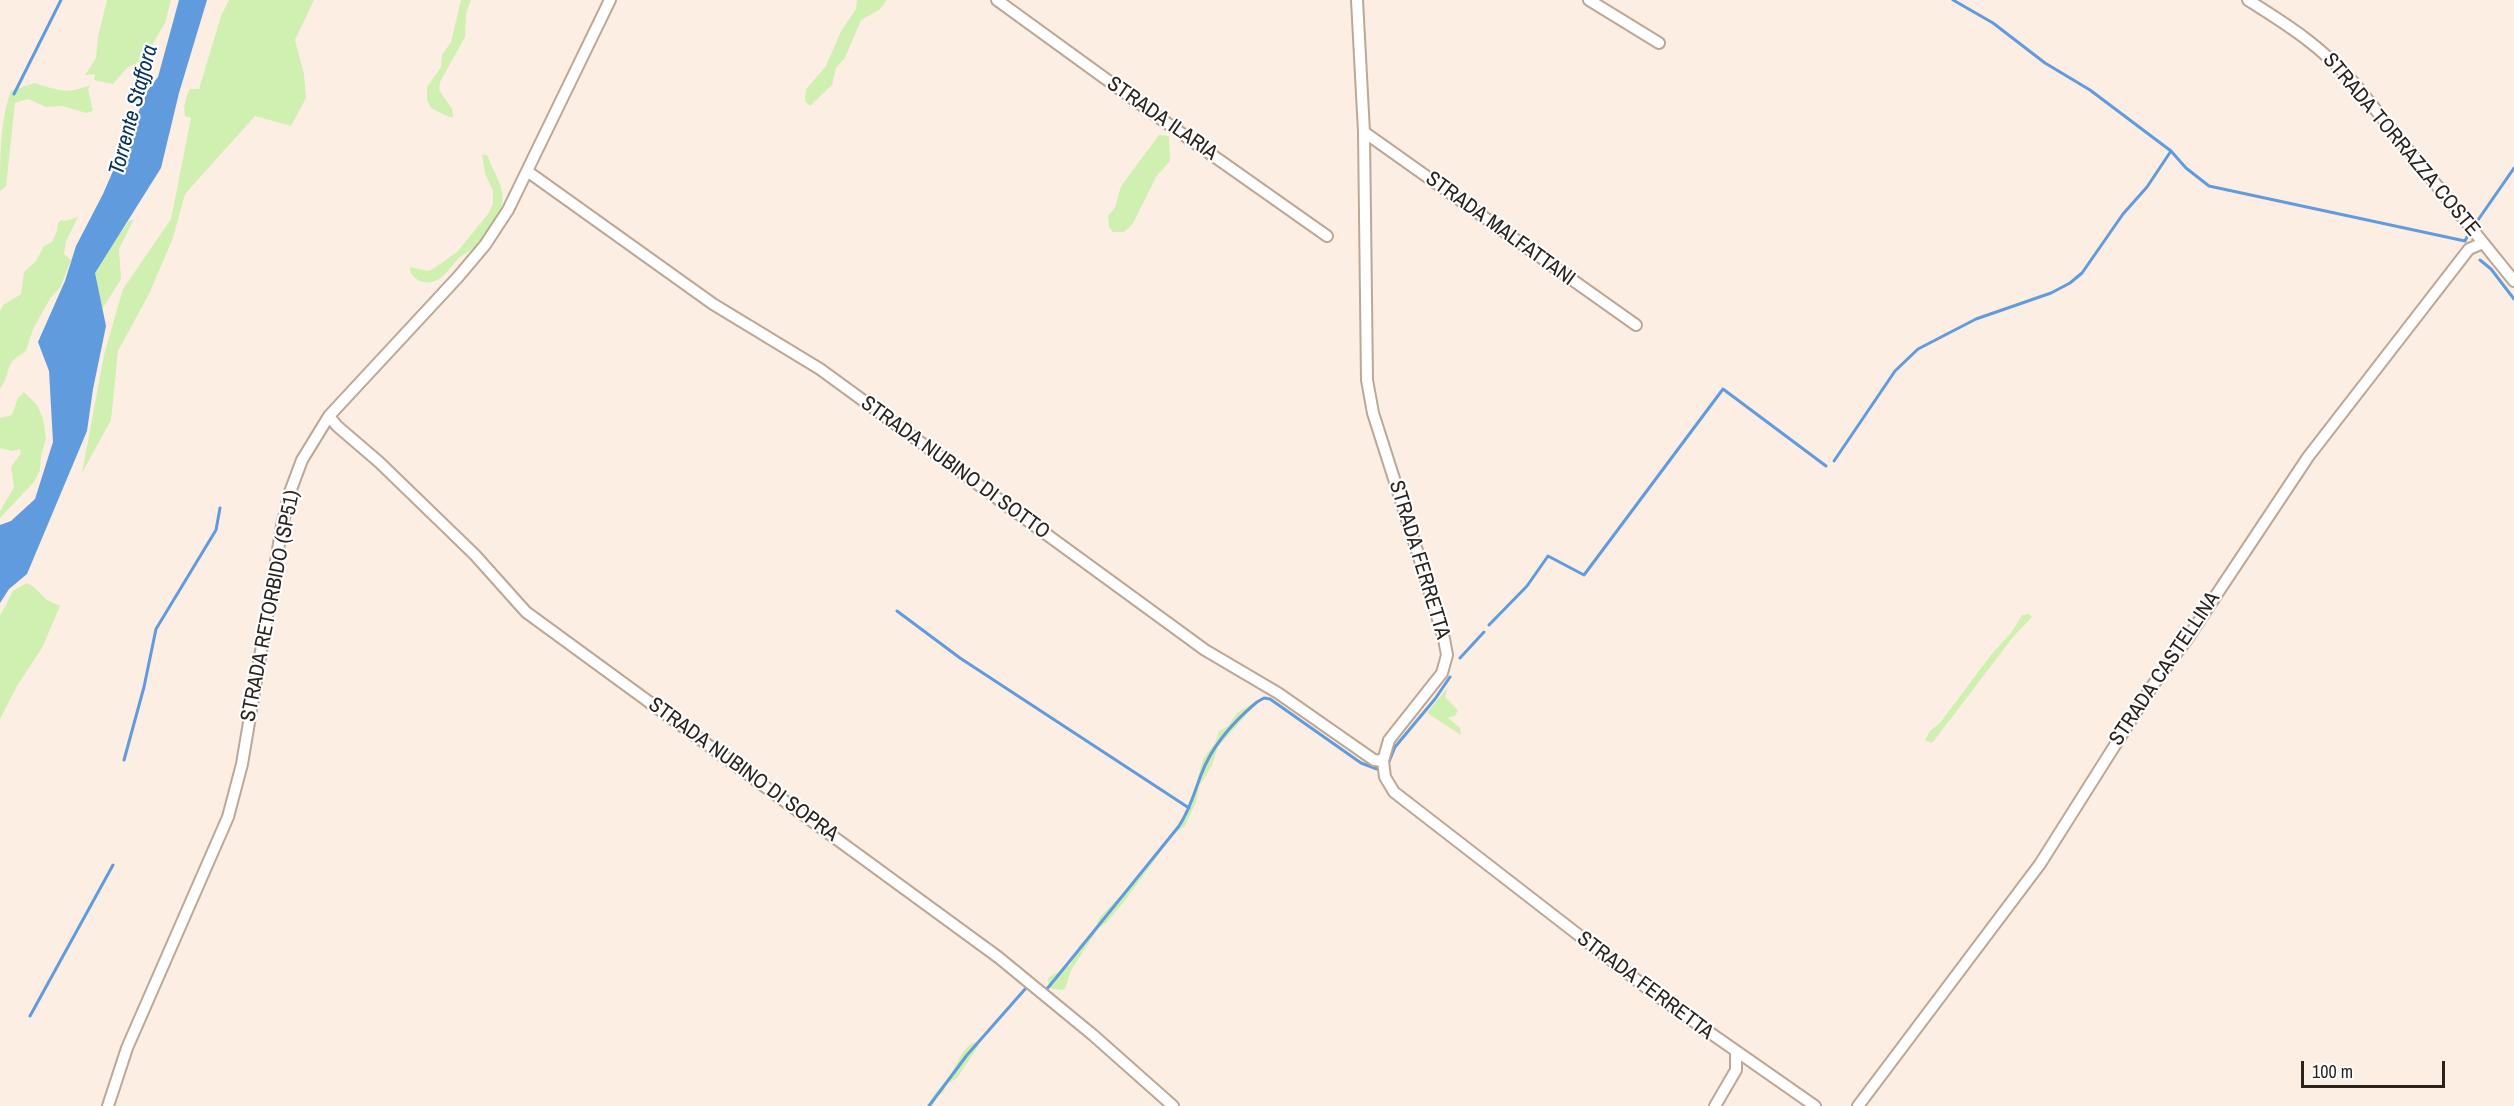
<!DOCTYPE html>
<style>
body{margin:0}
#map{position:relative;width:2514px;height:1106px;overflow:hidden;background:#fdeee3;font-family:"Archivo Narrow",sans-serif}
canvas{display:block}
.scale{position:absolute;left:2301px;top:1061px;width:144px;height:27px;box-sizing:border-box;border:3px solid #2a221b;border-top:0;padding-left:8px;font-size:18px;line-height:21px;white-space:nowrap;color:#2a221b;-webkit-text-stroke:4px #fff;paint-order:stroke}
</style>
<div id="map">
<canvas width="2514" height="1106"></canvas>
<div class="scale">100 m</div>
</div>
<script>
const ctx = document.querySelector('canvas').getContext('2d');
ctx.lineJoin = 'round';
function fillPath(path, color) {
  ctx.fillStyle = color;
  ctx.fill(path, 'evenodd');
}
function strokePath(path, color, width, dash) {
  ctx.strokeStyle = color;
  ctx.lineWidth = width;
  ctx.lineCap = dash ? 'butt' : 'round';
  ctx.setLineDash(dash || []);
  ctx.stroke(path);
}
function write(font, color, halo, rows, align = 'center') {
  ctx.font = font + ' "Archivo Narrow",sans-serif';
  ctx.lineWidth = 4.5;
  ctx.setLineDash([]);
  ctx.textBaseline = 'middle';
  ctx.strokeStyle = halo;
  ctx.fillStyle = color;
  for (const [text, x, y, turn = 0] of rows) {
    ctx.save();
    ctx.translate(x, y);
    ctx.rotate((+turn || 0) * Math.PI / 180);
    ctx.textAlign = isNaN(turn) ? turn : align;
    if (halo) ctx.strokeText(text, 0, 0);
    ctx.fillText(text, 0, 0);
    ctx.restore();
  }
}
fillPath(new Path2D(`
 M107 0H171L165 23 144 59 127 68 113 84 94 80 95 74 85 75 96 58 98 37Z
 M229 0H314L295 40 304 74 306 98 291 126 255 116 185 194 173 238 149 294 118 351 111 420 82 473 104 355 123 289 171 219 191 118 185 116C183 107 186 96 190 89H199L221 16Z
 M461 0H471L466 13 465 37 440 82 439 90 452 109 453 117H449L431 108 427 100V87L441 67 442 55 451 42Z
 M857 0H887L879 10 861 20 845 58 836 68 832 85 810 106 805 101 806 89 826 66 841 31 856 9Z
 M34 83C59 90 65 95 91 85L88 89 93 111 86 113 63 106 46 107 28 99 15 103 6 186 0 191C0 158 0 120 11 91Z
 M1159 135 1169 136 1170 161 1156 177 1132 225 1124 232H1113L1109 227 1108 216 1115 208 1121 186Z
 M482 154 488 156C492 171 506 187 502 204 500 216 487 234 479 244 474 250 466 252 460 257 449 268 439 288 420 281 413 278 410 274 410 267L428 271 433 269 457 252 488 214 493 204V191L485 173Z
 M78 217 66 241 64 254 71 260 60 288 51 297 33 329 26 351C1 366 14 368 0 389V311L3 305 21 294 24 272 36 261 44 246 52 242 57 231 58 223 61 220 65 221Z
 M134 219 119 249 121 279 101 311 89 277 129 221Z
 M24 392 37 405 43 418 46 439 41 456 40 470 34 482 0 518V511L14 487 11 467 21 453 20 449 12 451 0 448V418L12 415 18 398Z
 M27 583 35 588 47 600 60 606 42 648 17 686 0 719V616L13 591Z
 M2029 614 2032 617 2013 637 1933 742 1931 743 1925 740 1930 731 1940 723 1990 656 2011 633 2022 615Z
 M1448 687 1445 697 1458 710 1455 716 1448 718 1460 728 1461 735 1427 713Z
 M1261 698 1259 702 1252 708 1218 747 1212 765 1199 787 1196 802 1185 826 1173 835 1123 903 1107 922 1098 929 1071 970 1065 989 1060 990 1049 988 1048 978 1070 965 1079 946 1094 931 1100 917 1139 877 1178 825 1191 802 1203 759 1215 743 1219 731 1228 726 1237 713Z
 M975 1042 979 1045 957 1078 947 1084 943 1093 936 1097 932 1106H927C933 1094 942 1086 950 1076 957 1065 962 1047 975 1042Z`), '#d0f0b1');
fillPath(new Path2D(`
 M179 0H207L179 93 161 168 95 273 106 326 93 389 87 431 27 574 9 589 0 603V525L11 521 35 499 53 442 49 371 38 342 65 281 76 246 103 194 148 90 158 77Z`), '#609bde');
strokePath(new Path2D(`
 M1953 0 1993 23 2045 63 2090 90 2171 151 2186 168 2209 186 2465 241 2467 237
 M14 94 61 0
 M2478 220 2514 168
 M2480 260 2491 269 2514 299
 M1834 461 1895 371 1918 349 1976 319 2051 293 2070 283 2082 273 2123 214 2147 187 2171 151
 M897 611 960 658 1189 808
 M1489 625 1527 586 1548 556 1584 575 1723 389 1826 466
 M1460 658 1484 632
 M124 760 144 687 156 629 216 530 220 508
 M1388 764 1395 747 1435 699 1450 677
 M1043 988 1046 990 1056 978 1179 826C1190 810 1194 793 1201 775 1212 745 1233 722 1257 702L1264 698 1270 699 1361 763 1377 769
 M30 1016 113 865
 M929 1106 967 1055 1026 988`), '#609bde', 3);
const minor = new Path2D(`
 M997 0 1154 114 1327 236
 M1357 0 1364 132 1367 380 1373 413 1419 557 1444 639 1447 655 1442 673 1389 740 1383 761 1385 777 1394 792 1656 995 1815 1106
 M1589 0 1659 43
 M2248 0C2291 27 2319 45 2354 83L2514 281
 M1364 132 1636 325
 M527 171 713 304 820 369 1205 650 1278 693 1374 760 1383 761
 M329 416 337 426 379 462 475 555 526 612 998 957 1093 1035 1173 1106
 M108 1106 127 1048 228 817 242 764 282 526 290 492 302 460 329 416 458 277 485 245 508 210 610 0
 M1715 1106 1736 1070V1053
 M1858 1106 2040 864 2153 685 2187 639 2308 457 2469 249 2483 243`);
strokePath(minor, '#bda795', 14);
strokePath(minor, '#fff', 10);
write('21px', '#2a221b', '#fff', [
 ["STRADA ILARIA",1162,119,35],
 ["STRADA TORRAZZA COSTE",2401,145,50],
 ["STRADA MALFATTANI",1500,229,36],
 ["STRADA NUBINO DI SOTTO",955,468,36],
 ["STRADA FERRETTA",1419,560,73],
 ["STRADA RETORBIDO (SP51)",271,606,-79],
 ["STRADA CASTELLINA",2165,669,-56],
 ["STRADA NUBINO DI SOPRA",743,770,36],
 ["STRADA FERRETTA",1645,986,37]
]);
write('italic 22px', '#05315c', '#fff', [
 ["Torrente Staffora",134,110,-75]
]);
</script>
